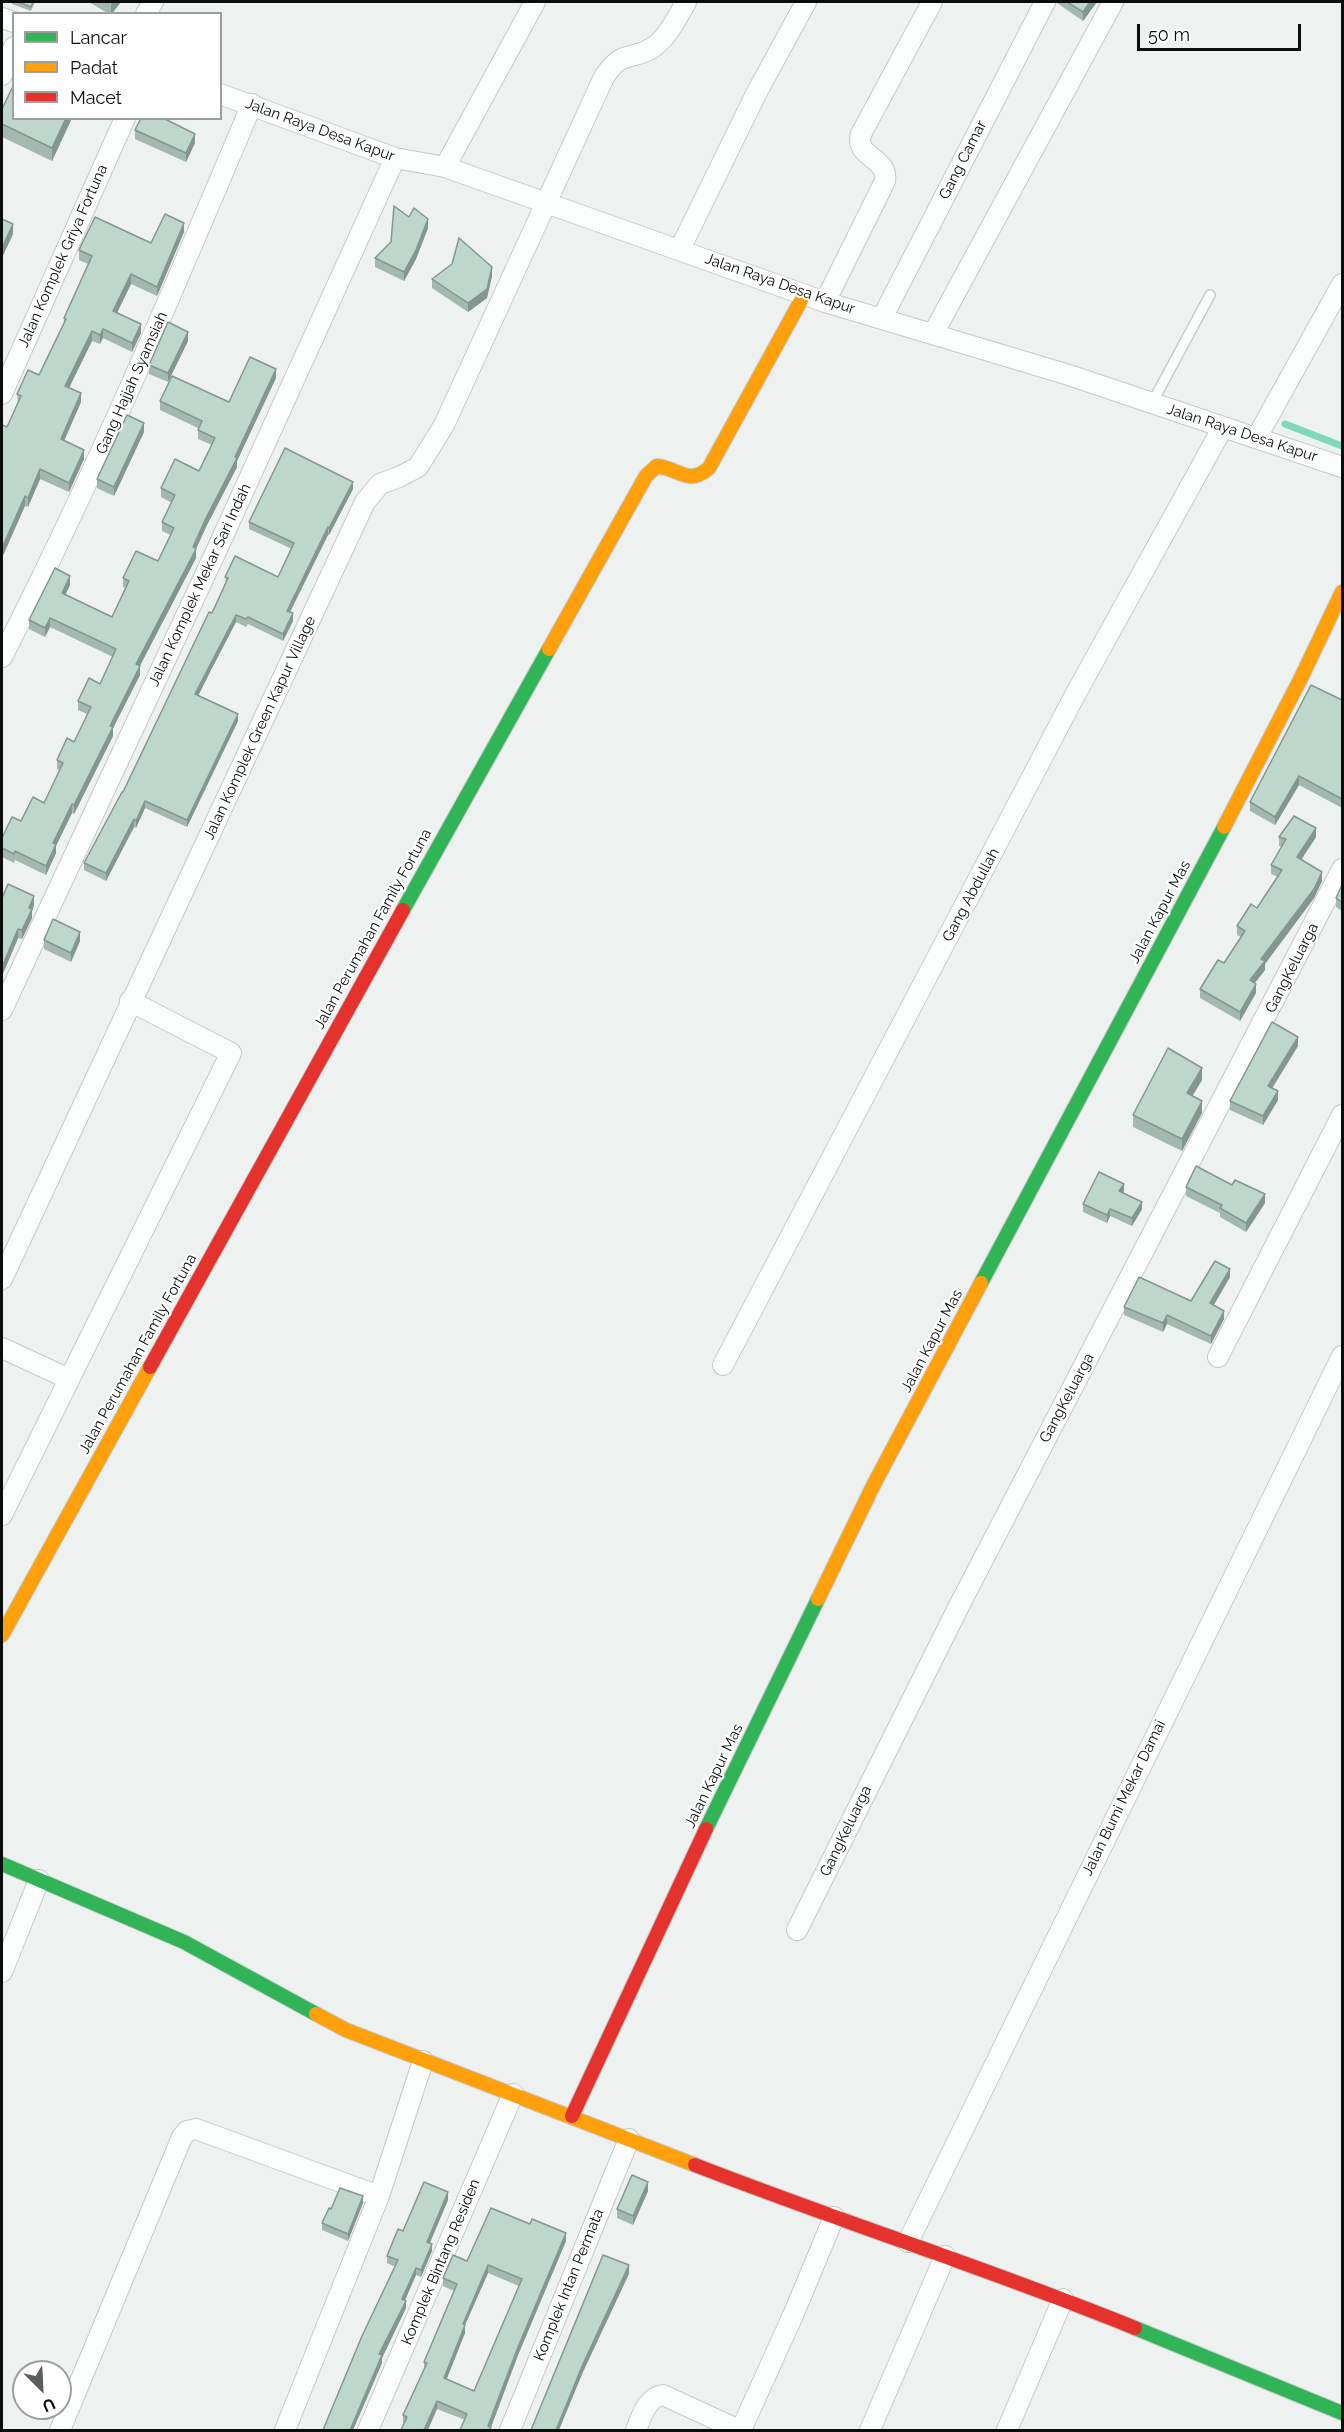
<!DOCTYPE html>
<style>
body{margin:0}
#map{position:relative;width:1344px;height:2432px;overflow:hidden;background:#edf1ef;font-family:Raleway,sans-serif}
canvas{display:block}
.frame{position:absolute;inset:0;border:3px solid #0a0d0c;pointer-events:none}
.legend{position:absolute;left:12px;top:12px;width:210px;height:108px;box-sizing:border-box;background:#fff;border:2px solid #9d9e9e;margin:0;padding:8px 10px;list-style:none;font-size:18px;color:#0a0d0c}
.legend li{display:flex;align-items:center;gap:12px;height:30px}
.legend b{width:30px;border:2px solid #9d9e9e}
.north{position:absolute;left:12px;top:2360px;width:60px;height:60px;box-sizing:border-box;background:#fff;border:2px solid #9d9e9e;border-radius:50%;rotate:156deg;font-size:16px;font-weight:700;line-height:24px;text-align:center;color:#0a0d0c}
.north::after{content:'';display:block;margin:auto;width:21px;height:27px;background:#595d5b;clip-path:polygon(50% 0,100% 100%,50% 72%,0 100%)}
.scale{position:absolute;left:1137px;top:24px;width:164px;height:27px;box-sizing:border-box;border:3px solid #0a0d0c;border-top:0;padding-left:8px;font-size:18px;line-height:21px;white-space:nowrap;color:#0a0d0c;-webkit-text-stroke:4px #fff;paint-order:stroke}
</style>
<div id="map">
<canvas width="1344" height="2432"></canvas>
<div class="frame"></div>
<ul class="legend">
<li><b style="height:8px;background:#30b455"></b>Lancar</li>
<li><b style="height:8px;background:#ff9f0a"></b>Padat</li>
<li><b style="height:8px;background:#e5322d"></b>Macet</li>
</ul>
<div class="north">U</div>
<div class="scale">50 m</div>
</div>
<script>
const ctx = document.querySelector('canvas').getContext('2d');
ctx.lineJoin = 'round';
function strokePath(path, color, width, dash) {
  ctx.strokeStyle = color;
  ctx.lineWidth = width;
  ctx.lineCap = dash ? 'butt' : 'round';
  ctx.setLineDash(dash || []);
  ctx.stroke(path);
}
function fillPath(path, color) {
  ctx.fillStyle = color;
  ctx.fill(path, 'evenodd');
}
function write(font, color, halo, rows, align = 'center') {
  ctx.font = font + ' Raleway,sans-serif';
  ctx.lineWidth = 4.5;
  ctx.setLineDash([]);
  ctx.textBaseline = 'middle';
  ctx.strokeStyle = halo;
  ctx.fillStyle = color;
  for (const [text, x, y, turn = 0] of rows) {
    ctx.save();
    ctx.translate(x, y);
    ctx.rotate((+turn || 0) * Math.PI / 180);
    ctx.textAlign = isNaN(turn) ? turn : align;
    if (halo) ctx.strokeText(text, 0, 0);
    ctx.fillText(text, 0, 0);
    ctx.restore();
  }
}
strokePath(new Path2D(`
 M1285 424 1342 446`), '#7fd8bb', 7);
const lane = new Path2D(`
 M1152 403 1210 295`);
const street = new Path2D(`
 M146 14 153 2
 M2 18 14 22
 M2 75 14 47
 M220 94 395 158 445 167 825 302 1069 375 1342 467
 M445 167 535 2
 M680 249 757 92 806 2
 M825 302 885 181C889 157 854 158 861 134L932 2
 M882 318 1045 2
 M933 334 1113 2
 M2 394 125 118
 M1257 437 1342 284
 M2 657C94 477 173 291 252 104
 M2 1010 219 545 395 158
 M2 1279 365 502 380 484 399 477 418 467 444 425 604 77C624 48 628 62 652 48 667 39 678 16 686 2
 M2 1348 69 1379
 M1218 1357 1342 1115
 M723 1365 1075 695 1223 427
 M2 1515 231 1053 130 1001
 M797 1930 961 1602 1342 869
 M2 1972 39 1880
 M908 2242 1342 1356
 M60 2430 182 2137 187 2131 196 2129 379 2196
 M285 2430 379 2196 423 2061
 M368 2430 513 2094
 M510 2430 629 2139
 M636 2430C642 2416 646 2398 663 2395L739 2430
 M741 2430 794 2313 834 2217
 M870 2430 945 2256
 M1007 2430 1063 2299`);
const fast = new Path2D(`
 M403 910 549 649
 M981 1283 1224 827
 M706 1829 818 1599
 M2 1864 184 1942 316 2014
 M1135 2328 1342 2413`);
const slow = new Path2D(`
 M549 649 646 476 657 466C680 469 688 486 709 468L804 295
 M1224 827 1301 678 1342 592
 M818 1599 874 1484 981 1283
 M2 1635 150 1367
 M316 2014 346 2030 695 2165`);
const jam = new Path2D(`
 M150 1367 403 910
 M572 2116 706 1829
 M695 2165C841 2222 990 2269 1135 2328`);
strokePath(lane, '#c6c9c8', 12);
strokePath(street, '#c6c9c8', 22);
strokePath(fast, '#c6c9c8', 16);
strokePath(slow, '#c6c9c8', 16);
strokePath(jam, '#c6c9c8', 16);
strokePath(lane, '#fcfdfd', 9);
strokePath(street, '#fcfdfd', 20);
strokePath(fast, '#30b455', 14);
strokePath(slow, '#ff9f0a', 14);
strokePath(jam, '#e5322d', 14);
fillPath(new Path2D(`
 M12 2H35L31 11 12 4Z
 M89 2H121L112 14H109Z
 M1056 2H1097L1083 21 1057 3Z
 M2 109 14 118H72L52 161 2 137Z
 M135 130 195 143 186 162 135 139Z
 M409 217 428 228 416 259 404 281 375 267V258L391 242Z
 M184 232 157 296 131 284 117 313 141 333 132 352 103 338 100 344 92 341 69 388 81 402 64 440 84 459 69 492 40 479 28 507 25 506 7 427 18 403 17 394 39 375 64 323V318L88 264 79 260V250L151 243Z
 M452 264 492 276 487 298 468 312 432 288V279Z
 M188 341 168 382 149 374V365Z
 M276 378 237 461V467L206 527 196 549V558L140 666V675L113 728V736L74 814 72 813 56 846V853L46 875 15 860 14 863 2 857V838L44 803 60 770 57 769V760L74 742 87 714 78 710V701L100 684 113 657 50 627 45 637 29 629V620L70 585 65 595 112 617 125 588 123 587V578L158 561 171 535 162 531V522L172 503 161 497V488L199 471 212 445 198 439V428L160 410V401L229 402Z
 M144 432 114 496 97 488V479Z
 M353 489 329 535H328L290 612 293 621 283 641 248 624 246 627 236 622 212 668 198 696 238 721 187 827 145 808 136 828 134 827 106 881 84 870V863L123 792 212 613 226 584 225 577H278L292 549 249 529V522Z
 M1342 700V808L1299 785 1275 825 1250 811V802Z
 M1279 837H1316L1301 860 1322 881 1314 898 1265 964V970L1255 983 1256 993 1240 1021 1200 998V989L1224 963 1241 937 1237 935V926L1257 908 1278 877 1271 874V865L1282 846H1279Z
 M1342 885V911L1336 907V898Z
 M2 898 34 905 32 911V918L22 939 18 938 2 976Z
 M44 940 80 941 71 962 44 949Z
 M1298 1046 1272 1088 1278 1100 1263 1125 1230 1110V1101Z
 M1202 1080 1192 1096 1202 1113 1182 1151 1133 1127V1115Z
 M1232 1185 1265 1203 1246 1232 1220 1217V1213L1186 1196V1187Z
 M1124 1191 1123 1193 1142 1209 1132 1226 1110 1216 1107 1223 1083 1212V1204Z
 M1230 1277 1214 1305 1224 1319 1211 1344 1167 1324 1163 1332 1124 1315V1307L1191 1301Z
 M648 2191 633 2225 617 2218V2209Z
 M448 2200 430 2243 432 2251 421 2277 416 2275 405 2300 406 2308 382 2358V2363L353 2430 395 2267 387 2263V2256L403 2231Z
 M363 2203 348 2241 322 2230V2223L331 2209Z
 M566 2241 518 2355 491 2427V2430L437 2409 403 2423V2415L424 2369V2362L454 2291 443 2286V2278L467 2261ZM488 2273 519 2286 474 2391 446 2379 465 2333V2325Z`), '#a3b9b0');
fillPath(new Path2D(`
 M113 2H121L111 14V4Z
 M1090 2H1097L1083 21V12Z
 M66 118H72L52 161V148Z
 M195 134V143L186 162V153Z
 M428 219V228L416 259 404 281V272Z
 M184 223V232L157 296V287Z
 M13 224V234L2 258V248Z
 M492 267V276L487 298 468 312V303Z
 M131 274V284L113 321V311Z
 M141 324V333L132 352V343Z
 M103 329V338L100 344V335Z
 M92 331V341L65 396V386Z
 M188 332V341L168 382V373Z
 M276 369V378L237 461V467L206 527 196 549V558L136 673V664L193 547 206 518Z
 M81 393V402L61 448V439Z
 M144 423V432L114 496V487Z
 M84 450V459L69 492V483Z
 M40 469V479L28 507V498Z
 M353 482V489L329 535V528Z
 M25 496V506L2 558V548Z
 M328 527V535L287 618V611Z
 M70 576V585L62 602V593Z
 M293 613V621L283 641V634Z
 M236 615V622L212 668 195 702V694L212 661Z
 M50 618V627L45 637V628Z
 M140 666V675L113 728V736L74 814V805L110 726Z
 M238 714V721L187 827V820Z
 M1299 776V785L1275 825V817Z
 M145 801V808L136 828V821Z
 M72 804V813L56 846V853L46 875V866L53 843Z
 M134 819V827L106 881V873Z
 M1316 828V837L1297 866V857Z
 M1322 872V881L1314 898 1265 964V970L1250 989V980L1261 959Z
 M34 896V905L32 911V918L22 939V930L29 908Z
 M18 929V938L2 976V967Z
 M80 932V941L71 962V953Z
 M1256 984V993L1240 1021V1012Z
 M1298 1037V1046L1268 1095V1086Z
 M1202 1068V1080L1187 1105V1093Z
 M1278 1091V1100L1263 1125V1116Z
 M1202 1101V1113L1182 1151V1139Z
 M1124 1184V1191L1119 1199V1191Z
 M1265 1194V1203L1246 1232V1223Z
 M1142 1202V1209L1132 1226V1218Z
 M1110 1209V1216L1107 1223V1215Z
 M1230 1269V1277L1210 1311V1303Z
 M1224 1311V1319L1211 1344V1336Z
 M1167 1315V1324L1163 1332V1323Z
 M648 2182V2191L633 2225V2216Z
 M448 2192V2200L427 2249V2242Z
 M363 2196V2203L348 2241V2234Z
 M566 2233V2241L518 2355 490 2430 491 2427V2430H488V2426L518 2347Z
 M432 2244V2251L421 2277V2270Z
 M488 2265V2273L465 2325V2333L444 2386V2378L463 2324Z
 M629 2265V2274L583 2372 559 2430H556L583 2364Z
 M416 2268V2275L402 2307V2299Z
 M406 2301V2308L382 2358V2363L353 2430H350L379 2354Z
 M437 2401V2409L428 2430H424Z`), '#849690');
const building = new Path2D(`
 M18 2H33L31 7Z
 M1067 2H1090L1083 12Z
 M14 84V118H66L52 148 2 124V109Z
 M141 118H163L195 134 186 153 135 130Z
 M394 206 409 217 414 208 428 219 416 250 404 272 375 258 391 242Z
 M165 214 184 223 157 287 131 274 113 311 141 324 132 343 103 329 100 335 92 331 65 386 81 393 61 439 84 450 69 483 40 469 28 498 25 496 2 548V425L7 427 21 396 17 394 28 370 39 375 66 319 64 318 92 256 79 250 95 217 151 243Z
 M2 219 13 224 2 248Z
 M459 238 492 267 487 289 468 303 432 279 452 264Z
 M168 322 188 332 168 373 149 365Z
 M250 357 276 369 235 457 237 458 206 518 193 547 196 549 136 664 140 666 110 726 113 727 74 805 72 804 53 843 56 844 46 866 15 851 14 854 2 848V838L12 817 21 821 33 797 44 803 63 763 57 760 67 738 74 742 91 707 78 701 89 678 100 684 116 649 50 618 45 628 29 620 55 568 70 576 62 593 112 617 129 581 123 578 136 551 158 561 174 528 162 522 175 495 161 488 175 459 199 471 215 438 198 430 202 421 160 401 172 376 229 402Z
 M127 415 144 423 114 487 97 479Z
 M285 448 353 482 329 528 328 527 287 611 293 613 283 634 248 617 246 619 236 615 212 661 195 694 238 714 187 820 145 801 136 821 134 819 106 873 84 863 122 792H123L209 612 212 613 228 578 225 577 235 556 278 577 294 543 249 522Z
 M1311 685 1342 700V799L1299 776 1275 817 1250 802Z
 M1294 816 1316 828 1297 857 1322 872 1314 889 1261 959 1265 961 1250 980 1256 984 1240 1012 1200 989 1218 960 1224 963 1245 931 1237 926 1251 904 1257 908 1282 870 1271 865 1286 839 1279 837Z
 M8 884 34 896 29 908 32 909 22 930 18 929 2 967V898Z
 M1342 885V902L1336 898Z
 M53 919 80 932 71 953 44 940Z
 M1272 1022 1298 1037 1268 1086 1278 1091 1263 1116 1230 1101Z
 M1168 1048 1202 1068 1187 1093 1202 1101 1182 1139 1133 1115Z
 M1196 1166 1232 1185 1235 1180 1265 1194 1246 1223 1220 1208 1222 1205 1186 1187Z
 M1099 1172 1124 1184 1119 1191 1142 1202 1132 1218 1110 1209 1107 1215 1083 1204Z
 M1215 1261 1230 1269 1210 1303 1224 1311 1211 1336 1167 1315 1163 1323 1124 1307 1139 1277 1191 1301Z
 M632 2175 648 2182 633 2216 617 2209Z
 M424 2182 448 2192 427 2242 432 2244 421 2270 416 2268 402 2299 406 2301 379 2354 382 2355 350 2430H323L362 2336 398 2260 387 2256 398 2229 403 2231Z
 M340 2188 363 2196 348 2234 322 2223 329 2208 331 2209Z
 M491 2208 530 2224 532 2219 566 2233 518 2347 488 2426 491 2427 489 2430H460L467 2414 437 2401 424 2430H401L407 2417 403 2415 427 2363 424 2362 457 2284 443 2278 453 2255 467 2261ZM488 2265 522 2279 474 2391 444 2378 465 2325 463 2324Z
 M603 2255 629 2265 583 2364 556 2430H531Z`);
fillPath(building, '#bdd7cd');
strokePath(building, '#849690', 1.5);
write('15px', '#0a0d0c', '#fff', [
 ["Jalan Raya Desa Kapur",320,130,20],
 ["Gang Camar",963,160,-63],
 ["Jalan Komplek Griya Fortuna",63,256,-66],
 ["Jalan Raya Desa Kapur",780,284,19],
 ["Gang Hajjah Syamsiah",132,383,-66],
 ["Jalan Raya Desa Kapur",1242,433,18],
 ["Jalan Komplek Mekar Sari Indah",200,585,-65],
 ["Jalan Komplek Green Kapur Village",260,728,-65],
 ["Gang Abdullah",971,895,-62],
 ["Jalan Kapur Mas",1160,912,-62],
 ["Jalan Perumahan Family Fortuna",373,929,-61],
 ["GangKeluarga",1292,968,-63],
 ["Jalan Kapur Mas",932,1341,-62],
 ["Jalan Perumahan Family Fortuna",138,1354,-61],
 ["GangKeluarga",1067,1398,-62],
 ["Jalan Kapur Mas",714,1776,-64],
 ["Jalan Bumi Mekar Damai",1124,1798,-64],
 ["GangKeluarga",846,1831,-64],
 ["Komplek Bintang Residen",441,2262,-67],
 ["Komplek Intan Permata",569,2285,-68]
]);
</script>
